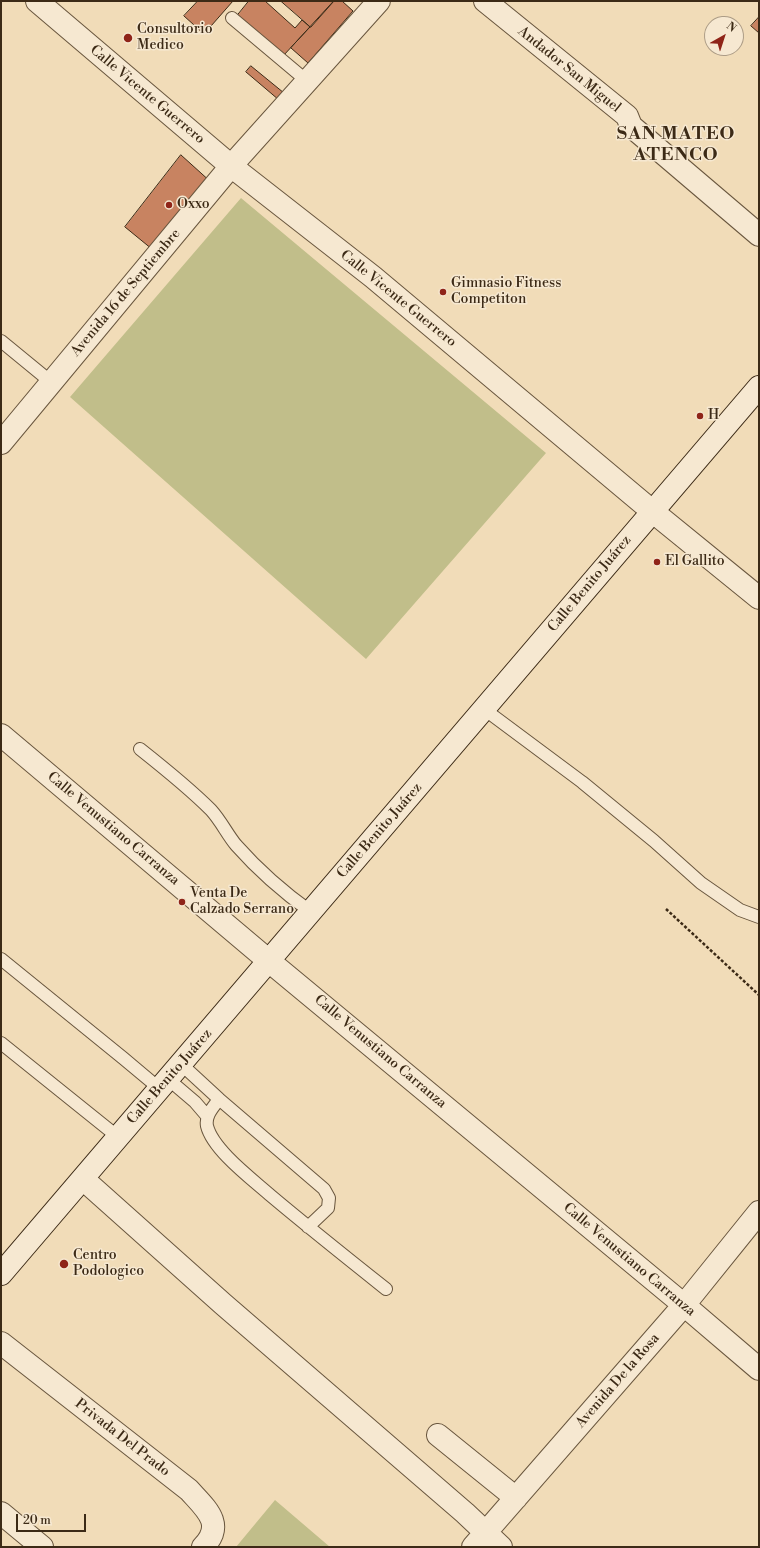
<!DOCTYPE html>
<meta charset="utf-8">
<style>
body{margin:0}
#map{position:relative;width:760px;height:1548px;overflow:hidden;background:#f1dcb8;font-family:"Libre Bodoni",serif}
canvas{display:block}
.frame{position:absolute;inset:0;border:2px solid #3c2a16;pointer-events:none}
.north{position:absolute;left:704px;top:16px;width:40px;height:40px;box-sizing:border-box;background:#f6e8d1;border:1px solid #ac9c86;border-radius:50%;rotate:39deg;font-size:11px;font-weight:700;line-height:16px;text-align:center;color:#3c2a16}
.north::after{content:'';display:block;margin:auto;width:14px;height:18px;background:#8f2418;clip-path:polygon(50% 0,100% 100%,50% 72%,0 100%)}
.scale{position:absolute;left:16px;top:1514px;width:70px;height:18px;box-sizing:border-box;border:2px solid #3c2a16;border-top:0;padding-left:5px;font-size:12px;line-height:14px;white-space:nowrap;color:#3c2a16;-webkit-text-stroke:3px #f6e8d1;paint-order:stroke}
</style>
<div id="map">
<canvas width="760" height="1548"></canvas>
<div class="frame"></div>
<div class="north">N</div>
<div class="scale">20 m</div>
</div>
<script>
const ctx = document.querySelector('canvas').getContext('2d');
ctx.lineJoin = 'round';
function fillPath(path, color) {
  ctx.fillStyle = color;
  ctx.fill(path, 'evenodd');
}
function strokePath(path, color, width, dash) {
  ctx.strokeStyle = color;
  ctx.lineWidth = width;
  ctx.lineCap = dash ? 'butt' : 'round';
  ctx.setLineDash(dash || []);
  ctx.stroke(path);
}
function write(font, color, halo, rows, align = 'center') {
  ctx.font = font + ' "Libre Bodoni",serif';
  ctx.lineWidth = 3;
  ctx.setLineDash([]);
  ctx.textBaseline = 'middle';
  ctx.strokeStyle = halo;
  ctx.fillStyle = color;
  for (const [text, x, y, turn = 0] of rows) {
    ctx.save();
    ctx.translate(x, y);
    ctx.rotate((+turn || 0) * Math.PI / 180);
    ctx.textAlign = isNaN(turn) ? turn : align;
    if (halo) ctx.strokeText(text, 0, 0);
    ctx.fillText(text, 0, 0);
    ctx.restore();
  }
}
fillPath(new Path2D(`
 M241 198 546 453 366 659 70 397Z
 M275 1500 330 1547H236Z`), '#c1be8a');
const building = new Path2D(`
 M198 1H233L204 34 184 16Z
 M249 1H265L295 28 302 20 310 27 283 56 237 16Z
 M281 1H334L311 27Z
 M334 1H342L353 11 308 63 291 48Z
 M759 17V33L751 26Z
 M251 66 284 93 279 100 246 72Z
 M181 155 212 183 158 254 125 227Z`);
fillPath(building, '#c88361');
strokePath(building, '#3c2a16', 1);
const lane = new Path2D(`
 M232 18 307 81
 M1 341 51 382
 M484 709 582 782 654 841 701 883 740 910 759 917
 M140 749C164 768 189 788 211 810 221 821 227 834 236 845 259 871 283 892 311 912
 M1 959 123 1058 160 1089
 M1 1043 118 1137
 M181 1064 219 1099 324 1189 329 1198 328 1208 308 1227
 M168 1079 195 1102 207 1116
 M219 1099C213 1108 205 1115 207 1126 213 1150 252 1179 270 1195 308 1227 347 1258 386 1289`);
const street = new Path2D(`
 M37 1 231 166 373 277 652 511 759 598
 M485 1 627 116 631 126 759 235
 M1 443 231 166 379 1
 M1 735 269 961 684 1305 759 1369
 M83 1179 223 1304 465 1513 501 1547
 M1 1343 189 1490C205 1508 226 1524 203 1547
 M438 1435 516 1498
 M1 1513 42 1547
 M473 1547 684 1305 759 1212`);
const secondary = new Path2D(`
 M1 1274 759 387`);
strokePath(lane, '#69563e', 14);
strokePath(street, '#69563e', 24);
strokePath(secondary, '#3c2a16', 24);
strokePath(new Path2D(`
 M666 909 759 995`), '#3c2a16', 2.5, [3, 2]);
strokePath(lane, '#f6e8d1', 12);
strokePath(street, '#f6e8d1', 22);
strokePath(secondary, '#f6e8d1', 22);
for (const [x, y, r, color] of [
 [128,38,5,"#8f2418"],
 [169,205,4,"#8f2418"],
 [443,292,4,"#8f2418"],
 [700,416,4,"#8f2418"],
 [657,562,4,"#8f2418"],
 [182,902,4,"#8f2418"],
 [64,1264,5,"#8f2418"]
]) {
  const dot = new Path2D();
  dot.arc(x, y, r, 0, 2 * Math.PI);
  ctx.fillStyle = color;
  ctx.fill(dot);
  strokePath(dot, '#f6e8d1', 1.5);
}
write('14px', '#3c2a16', '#f6e8d1', [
 ["Consultorio",137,30],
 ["Medico",137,46],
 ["Oxxo",177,205],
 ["Gimnasio Fitness",451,284],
 ["Competiton",451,300],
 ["H",708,416],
 ["El Gallito",665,562],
 ["Venta De",190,894],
 ["Calzado Serrano",190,910],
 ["Centro",73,1256],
 ["Podologico",73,1272]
], 'left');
write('14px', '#3c2a16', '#f6e8d1', [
 ["Andador San Miguel",569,70,39],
 ["Calle Vicente Guerrero",147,95,40],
 ["Avenida 16 de Septiembre",126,293,-50],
 ["Calle Vicente Guerrero",398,299,39],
 ["Calle Benito Juárez",590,584,-50],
 ["Calle Venustiano Carranza",113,829,40],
 ["Calle Benito Juárez",380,831,-49],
 ["Calle Venustiano Carranza",380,1052,40],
 ["Calle Benito Juárez",170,1077,-49],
 ["Calle Venustiano Carranza",629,1260,40],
 ["Avenida De la Rosa",618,1381,-49],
 ["Privada Del Prado",122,1438,38]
]);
ctx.letterSpacing = '1px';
write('bold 18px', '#3c2a16', '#f6e8d1', [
 ["SAN MATEO",676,135],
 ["ATENCO",676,156]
]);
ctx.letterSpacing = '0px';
</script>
